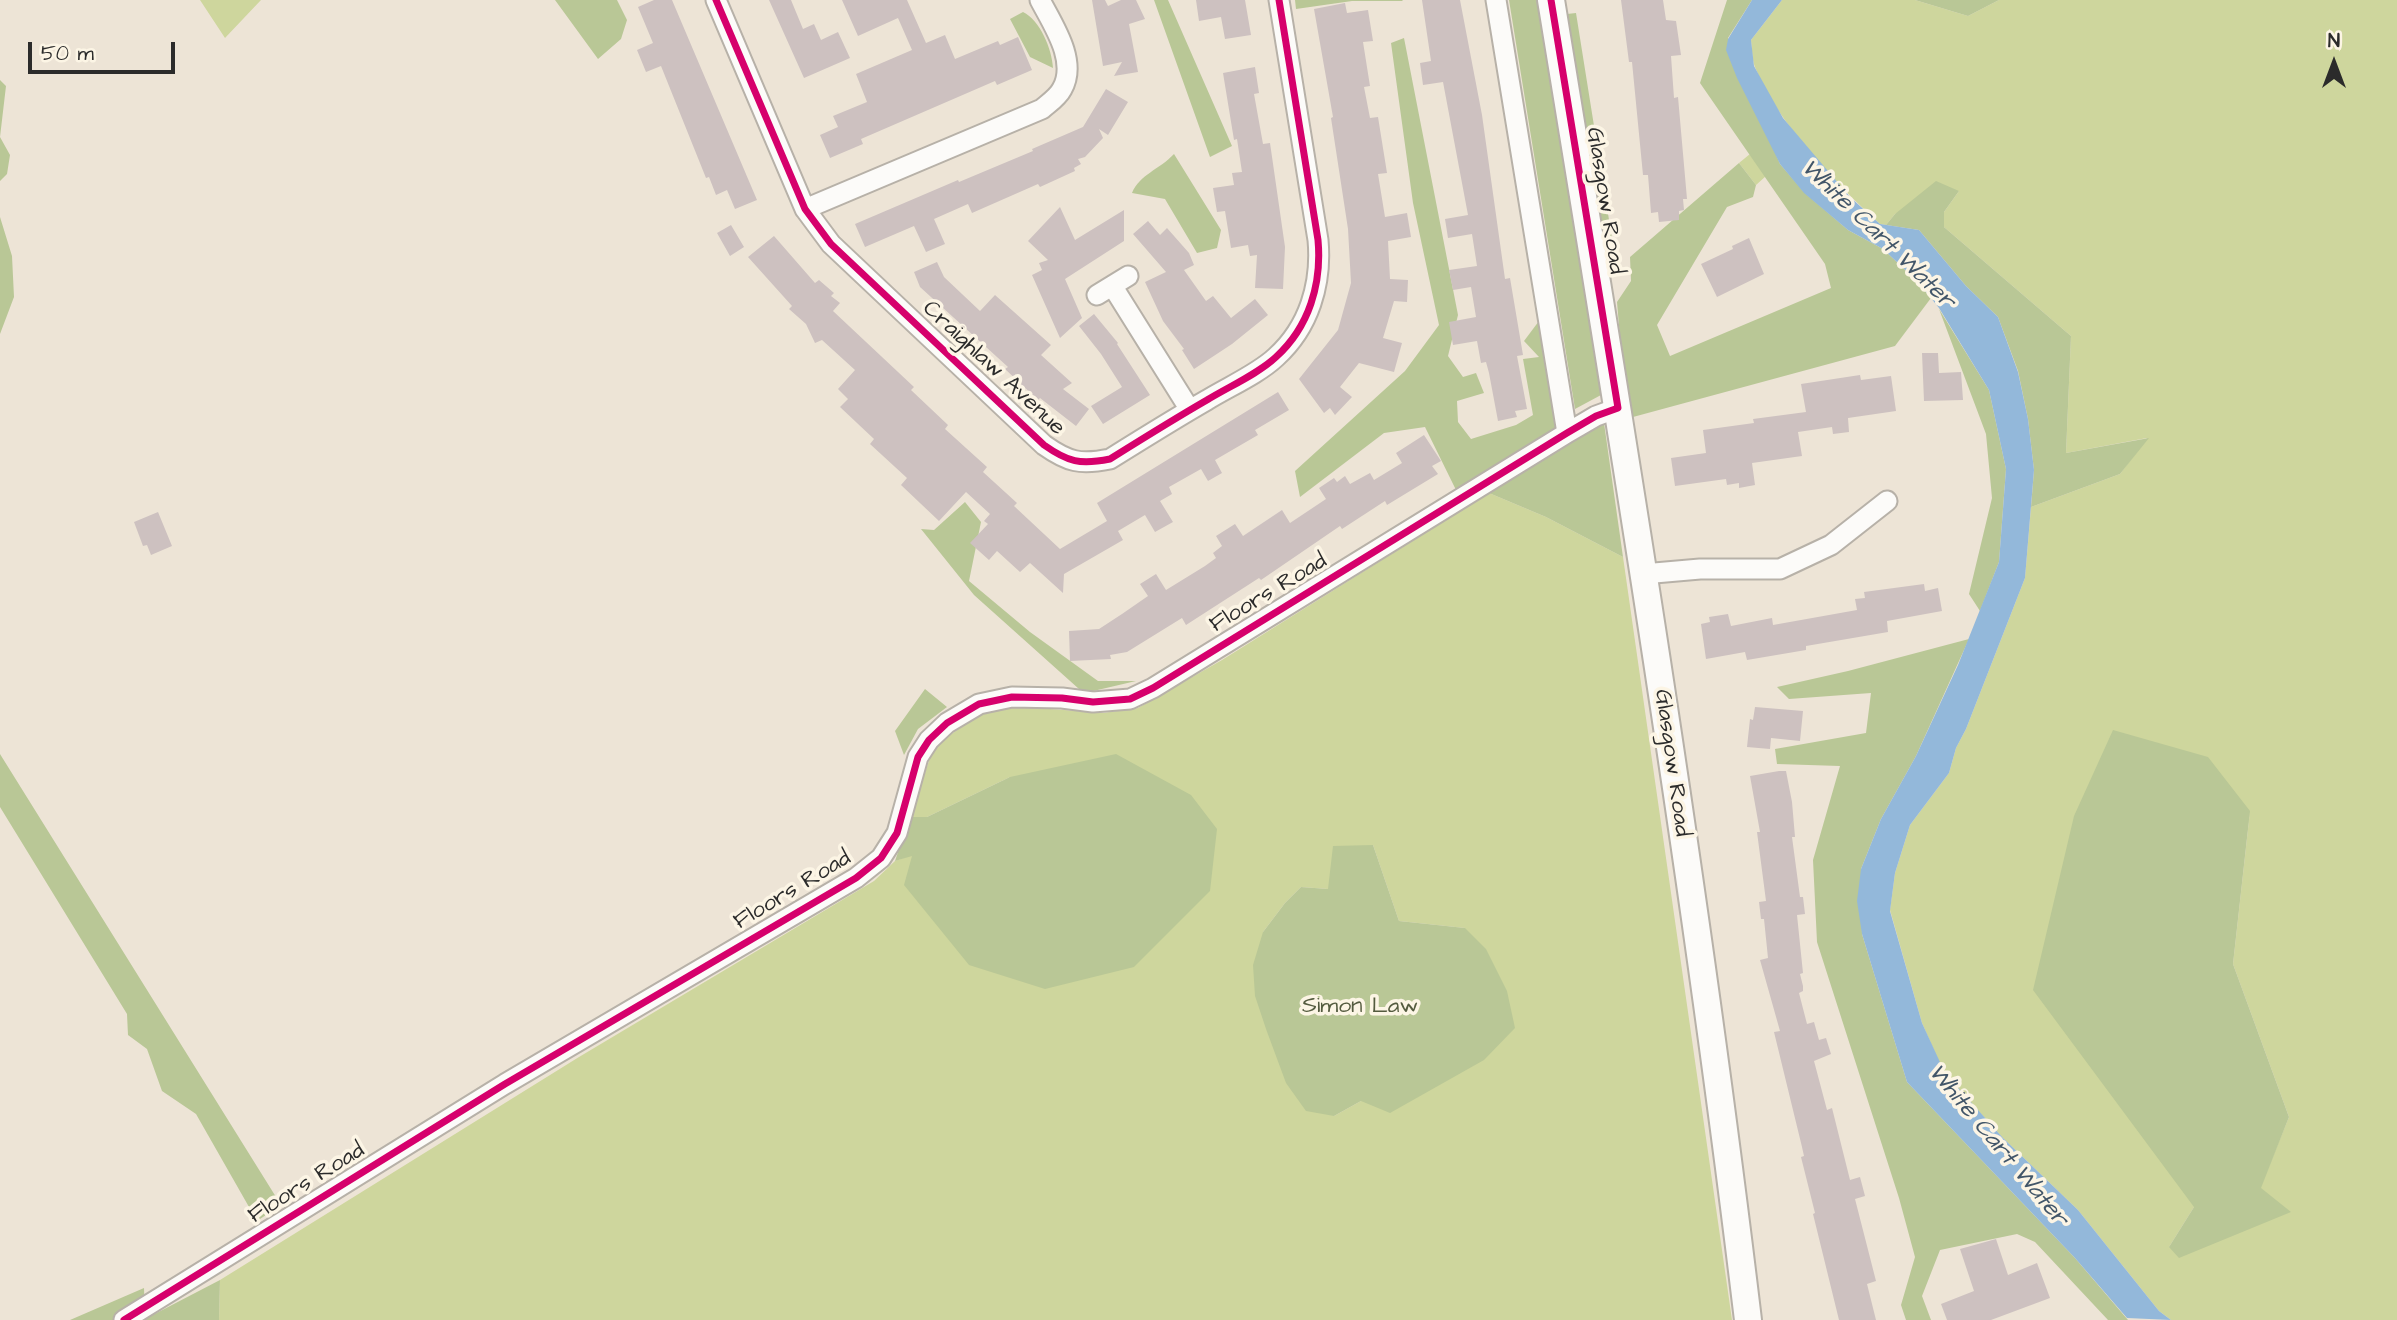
<!DOCTYPE html>
<style>
body{margin:0}
#map{position:relative;width:2397px;height:1320px;overflow:hidden;background:#ede4d6;font-family:"Architects Daughter",sans-serif}
canvas{display:block}
.north{position:absolute;left:2299px;top:28px;width:70px;height:70px;-webkit-text-stroke:5px #fcf5e5;paint-order:stroke;rotate:0deg;font-size:19px;font-weight:700;line-height:28px;text-align:center;color:#2b2b2b}
.north::after{content:'';display:block;margin:auto;width:24px;height:32px;background:#2b2b2b;clip-path:polygon(50% 0,100% 100%,50% 72%,0 100%)}
.scale{position:absolute;left:28px;top:42px;width:147px;height:32px;box-sizing:border-box;border:4px solid #2b2b2b;border-top:0;padding-left:9px;font-size:21px;line-height:24px;white-space:nowrap;color:#2b2b2b;-webkit-text-stroke:5px #fcf5e5;paint-order:stroke}
</style>
<div id="map">
<canvas width="2397" height="1320"></canvas>
<div class="north">N</div>
<div class="scale">50 m</div>
</div>
<script>
const ctx = document.querySelector('canvas').getContext('2d');
ctx.lineJoin = 'round';
function fillPath(path, color) {
  ctx.fillStyle = color;
  ctx.fill(path, 'evenodd');
}
function strokePath(path, color, width, dash) {
  ctx.strokeStyle = color;
  ctx.lineWidth = width;
  ctx.lineCap = dash ? 'butt' : 'round';
  ctx.setLineDash(dash || []);
  ctx.stroke(path);
}
function write(font, color, halo, rows, align = 'center') {
  ctx.font = font + ' "Architects Daughter",sans-serif';
  ctx.lineWidth = 7;
  ctx.setLineDash([]);
  ctx.textBaseline = 'middle';
  ctx.strokeStyle = halo;
  ctx.fillStyle = color;
  for (const [text, x, y, turn = 0] of rows) {
    ctx.save();
    ctx.translate(x, y);
    ctx.rotate((+turn || 0) * Math.PI / 180);
    ctx.textAlign = isNaN(turn) ? turn : align;
    if (halo) ctx.strokeText(text, 0, 0);
    ctx.fillText(text, 0, 0);
    ctx.restore();
  }
}
fillPath(new Path2D(`
 M200 0H261L225 38Z
 M1782 0H1915L1968 16 1999 0H2397V1320H2171L2159 1311 2078 1210 2003 1138 1944 1073 1922 1023 1890 910 1895 873 1910 825 1949 773 1956 748 1966 729 2025 578 2031 507 2120 474 2147 438 2066 453 2071 336 1944 227V212L1959 191 1895 214 1886 225 1880 224C1838 186 1775 120 1755 67 1752 59 1752 49 1751 40ZM2250 811 2233 964 2289 1117 2260 1188 2169 1247 2194 1207Z
 M1750 154 1766 176 1756 185 1739 163Z
 M1489 493 1546 517 1623 557 1732 1320H219L220 1280 579 1057 874 881 895 861 912 855 1010 777 927 817H910L932 752 947 737 985 711 1012 706 1103 713 1138 708 1222 660ZM1373 845 1399 921 1465 928 1361 1101 1334 1116 1263 932 1285 903 1301 887 1328 889Z`), '#ced69d');
fillPath(new Path2D(`
 M555 0H617L627 20 621 39 598 59Z
 M1154 0H1168L1232 146 1210 157Z
 M1295 0H1402L1403 1H1352L1296 9Z
 M1509 0H1542L1576 216 1601 395 1575 409Z
 M1727 0H1752L1728 38 1780 164 1805 193 1848 230 1883 249 1917 281 1931 298 1895 346 1633 417 1623 373 1617 302 1631 281 1630 257 1739 163 1756 185 1753 197 1727 207 1657 325 1670 356 1831 288 1825 264 1700 83Z
 M1915 0H1999L1968 16Z
 M1023 12C1040 20 1052 49 1053 68L1030 57 1010 19Z
 M1576 13 1617 270 1610 279 1567 14Z
 M1404 38 1458 315 1448 356 1463 377 1476 373 1484 393 1457 401 1458 422 1471 439 1516 425 1533 415 1523 359 1539 357 1524 341 1539 321 1558 426 1456 490 1425 427 1384 433 1300 497 1295 471 1405 371 1439 325 1413 203 1391 43Z
 M0 80 6 86 0 137 10 155 7 174 0 181Z
 M1174 154 1221 230 1217 248 1197 253 1165 199 1132 193C1140 174 1159 170 1174 154Z
 M1936 181 1959 191 1944 212V227L2071 336 2066 453 2149 438 2120 474 2031 507 2034 470 2028 419 2018 371 1998 317 1966 286 1919 230 1886 225 1895 214Z
 M0 217 12 256 14 297 0 334Z
 M1939 309 1989 390 2006 469 1999 562 1980 611 1969 594 1992 498 1986 434Z
 M1604 423 1623 557 1546 517 1489 493Z
 M965 502 981 522 969 581 1030 632 1098 681H1136L1089 692 1079 689 974 595 921 529 934 530Z
 M1969 639 1916 756 1881 819 1861 869 1862 934 1907 1082 2075 1258 2128 1320H2108L2035 1242 2017 1234 1940 1250 1922 1296 1931 1320H1906L1901 1305 1915 1257 1899 1198 1817 942 1813 860 1840 766 1777 764 1775 749 1866 733 1871 693 1789 699 1777 687 1848 671Z
 M925 689 947 707 918 729 904 755 895 731Z
 M2113 730 2208 757 2250 811 2233 964 2289 1117 2261 1188 2291 1212 2179 1258 2169 1247 2194 1207 2033 990 2074 816Z
 M0 754 281 1205 257 1221 196 1114 162 1091 147 1049 128 1035 127 1014 0 807Z
 M1116 754 1191 795 1217 829 1210 891 1134 967 1045 989 969 965 904 885 912 856 895 861 910 817H927L1010 777Z
 M1373 845 1399 921 1465 928 1486 949 1507 991 1515 1028 1484 1060 1390 1113 1361 1101 1334 1116 1306 1111 1286 1083 1266 1029 1255 996 1253 965 1263 932 1285 903 1301 887 1328 889 1333 846Z
 M220 1280 219 1320H70L144 1288 145 1319Z`), '#b9c796');
fillPath(new Path2D(`
 M1752 0H1782L1751 40 1754 66 1783 118 1850 197 1880 224 1919 230 1966 286 1998 317 2018 372 2028 419 2034 470 2025 578 1966 729 1956 748 1949 773 1910 825 1895 873 1890 911 1922 1023 1945 1073 2003 1138 2078 1210 2159 1311 2171 1320 2127 1318 2075 1258 1907 1082 1862 934 1857 901 1861 869 1881 819 1916 756 1958 665 1999 562 2006 469 1989 390 1939 308 1917 281 1883 249 1848 230 1804 193 1780 164 1737 78 1726 50 1728 39Z`), '#93b8da');
fillPath(new Path2D(`
 M654 0H672L757 200 735 209 727 190 716 195 709 177 706 178 661 66 646 72 637 50 653 43 638 7Z
 M769 0H791L803 29 814 24 821 40 838 32 850 58 804 78Z
 M842 0H907L926 43 945 35 955 59 998 41 1000 45 1018 37 1032 70 997 85 995 81 861 139 863 144 830 158 820 135 838 127 833 116 867 102 856 74 912 50 898 18 858 36Z
 M1092 0H1105L1108 6 1121 0H1136L1145 19 1129 24 1138 72 1114 76 1122 62 1103 66Z
 M1196 0H1245L1251 35 1225 39 1221 17 1199 21Z
 M1422 0H1460L1482 115 1505 279 1510 278 1523 355 1517 356 1527 409 1515 411 1517 417 1498 421 1489 373 1486 362 1481 363 1477 341 1453 345 1449 322 1476 317 1471 287 1453 290 1449 270 1477 266 1472 234 1448 238 1445 219 1468 215 1443 82 1423 85 1420 63 1431 61Z
 M1621 0H1663L1666 20 1676 21 1681 55 1671 56 1674 98 1678 97 1687 199H1683L1684 210 1679 211V220L1659 222 1658 212 1651 213 1648 175H1643L1632 62H1629Z
 M1345 3 1347 13 1368 10 1373 41 1363 42 1370 86 1364 87 1370 118 1378 117 1387 173 1378 174 1385 217 1407 213 1411 237 1388 241 1390 279 1408 280 1407 302 1394 301 1383 338 1402 343 1394 372 1359 363 1340 387 1352 397 1335 415 1330 408 1324 413 1299 379 1338 330 1351 283 1348 229 1331 118 1333 117 1314 9Z
 M1255 67 1259 93 1254 94 1263 144 1270 143 1285 247 1283 289 1255 288 1257 255 1250 256 1248 245 1231 248 1225 211 1217 212 1213 188 1234 185 1232 173 1242 172 1237 139 1234 140 1223 73Z
 M1106 89 1128 102 1108 135 1099 129 1103 138 1085 157 1078 159 1081 164 1074 168 1075 171 1040 187 1038 184 972 213 968 204 934 219 945 244 926 252 914 226 865 247 855 224 958 180 959 182 1033 151 1032 149 1083 127Z
 M1060 207 1075 240 1124 210V241L1065 279 1082 318 1060 338 1032 275 1042 270 1039 263 1048 260 1028 241Z
 M1148 221 1160 235 1167 228 1189 253 1194 265 1184 270 1206 301 1213 296 1231 318 1255 299 1268 315 1232 344 1194 369 1182 350 1184 349 1163 321 1145 282 1166 272 1133 234Z
 M731 225 744 247 730 256 717 233Z
 M774 236 815 283 819 280 834 293 831 296 840 303 833 311 914 387 911 390 948 425 945 429 987 467 983 472 1017 503 1014 506 1060 549 1107 521 1097 503 1278 392 1289 410 1255 430 1258 435 1215 460 1222 473 1208 481 1201 469 1169 487 1172 494 1160 501 1173 522 1155 532 1145 515 1118 531 1123 540 1064 574 1063 593 1030 563 1020 572 997 551 989 560 970 543 988 524 984 521 990 514 966 492 939 521 901 485 907 478 870 444 874 439 840 407 848 399 838 389 855 370 822 340 815 343 806 324 789 309 792 306 748 257Z
 M1749 238 1764 274 1717 297 1701 264 1733 249 1732 246Z
 M937 262 944 277 980 311 995 295 1051 345 1041 355 1072 383 1063 389 1089 409 1076 426 1040 398 1038 400 1005 369 1008 367 920 287 914 272Z
 M1094 314 1118 343 1117 344 1150 395 1103 424 1091 406 1122 387 1101 354 1079 326Z
 M1922 353H1938L1939 373 1961 372 1963 400 1924 401Z
 M1860 375 1861 380 1891 376 1896 411 1848 418 1849 432 1833 434 1832 427 1798 432 1802 456 1752 463 1755 485 1739 488V483L1727 485 1726 479 1675 486 1671 458 1706 453 1703 430 1754 423 1753 419 1806 412 1801 384Z
 M1424 435 1441 461 1432 466 1438 474 1387 505 1385 501 1342 529 1340 526 1261 580 1259 578 1186 625 1182 618 1127 652 1110 655 1111 659 1070 661 1069 631 1099 629 1122 614 1148 596 1140 584 1156 574 1166 590 1205 566 1216 558 1213 553 1222 546 1216 536 1235 524 1243 536 1282 510 1290 523 1326 499 1319 488 1334 478 1337 482 1345 476 1350 484 1370 473 1374 480 1402 463 1396 453Z
 M158 512 172 546 151 555 147 545 143 546 134 522Z
 M1924 584 1925 591 1938 588 1942 611 1887 621 1888 632 1806 646V650L1747 660 1745 652 1706 659 1701 624 1710 622 1709 617 1728 614 1731 626 1772 618 1773 625 1857 610 1855 599 1865 598 1864 592Z
 M1755 707 1803 711 1800 741 1771 738 1770 749 1747 747 1750 719 1753 720Z
 M1779 771H1786L1792 802 1795 837H1792L1800 897H1803L1805 914 1797 915 1803 973 1800 974 1803 986V991L1799 993 1807 1024 1814 1022 1819 1040 1826 1038 1831 1054 1814 1061 1827 1110 1832 1108 1850 1180 1860 1177 1865 1196 1855 1199 1876 1281 1867 1284 1876 1320H1839L1813 1214 1815 1213 1801 1157 1804 1156 1802 1147 1774 1032 1780 1031 1760 960 1768 958 1764 919H1761L1759 902 1766 901 1757 832H1760L1750 776Z
 M1996 1239 2008 1275 2037 1263 2050 1298 1991 1320H1947L1941 1304 1974 1291 1960 1249Z`), '#cdc1c0');
const minor = new Path2D(`
 M716 0 805 209 831 244 1044 445C1068 462 1080 465 1110 459 1142 439 1174 419 1207 400 1228 387 1258 374 1276 357 1309 327 1322 284 1318 240L1279 0
 M1496 0 1567 433
 M805 209 1042 109C1049 103 1058 97 1062 89 1078 61 1053 25 1040 0
 M1113 287 1190 410
 M1097 295 1128 276
 M1643 574 1700 569H1780L1831 545 1887 501
 M124 1320 505 1084 856 878 881 858 897 833 918 757 929 740 947 723 979 704 1012 697 1062 698 1093 702 1130 699 1153 688 1567 433 1596 416 1618 408`);
const secondary = new Path2D(`
 M1551 0C1623 439 1695 878 1748 1320`);
strokePath(minor, '#b7b1a8', 23);
strokePath(secondary, '#b7b1a8', 30);
strokePath(minor, '#fcfbf9', 19);
strokePath(secondary, '#fcfbf9', 26);
strokePath(new Path2D(`
 M716 0 805 209 831 244 1044 445C1068 462 1080 465 1110 459 1142 439 1174 419 1207 400 1228 387 1258 374 1276 357 1309 327 1322 284 1318 240L1279 0
 M124 1320 505 1084 856 878 881 858 897 833 918 757 929 740 947 723 979 704 1012 697 1062 698 1093 702 1130 699 1153 688 1567 433 1596 416 1618 408 1551 0`), '#d6006c', 7);
write('23px', '#2b2b2b', '#fcf5e5', [
 ["Glasgow Road",1604,201,81],
 ["Craighlaw Avenue",993,369,43],
 ["Floors Road",1269,594,-31],
 ["Glasgow Road",1671,763,82],
 ["Floors Road",793,891,-31],
 ["Floors Road",307,1184,-32]
]);
write('23px', '#545b3f', '#fcf5e5', [
 ["Simon Law",1360,1007]
]);
write('italic 24px', '#425669', '#fcf5e5', [
 ["White Cart Water",1877,235,44],
 ["White Cart Water",1997,1146,50]
]);
</script>
